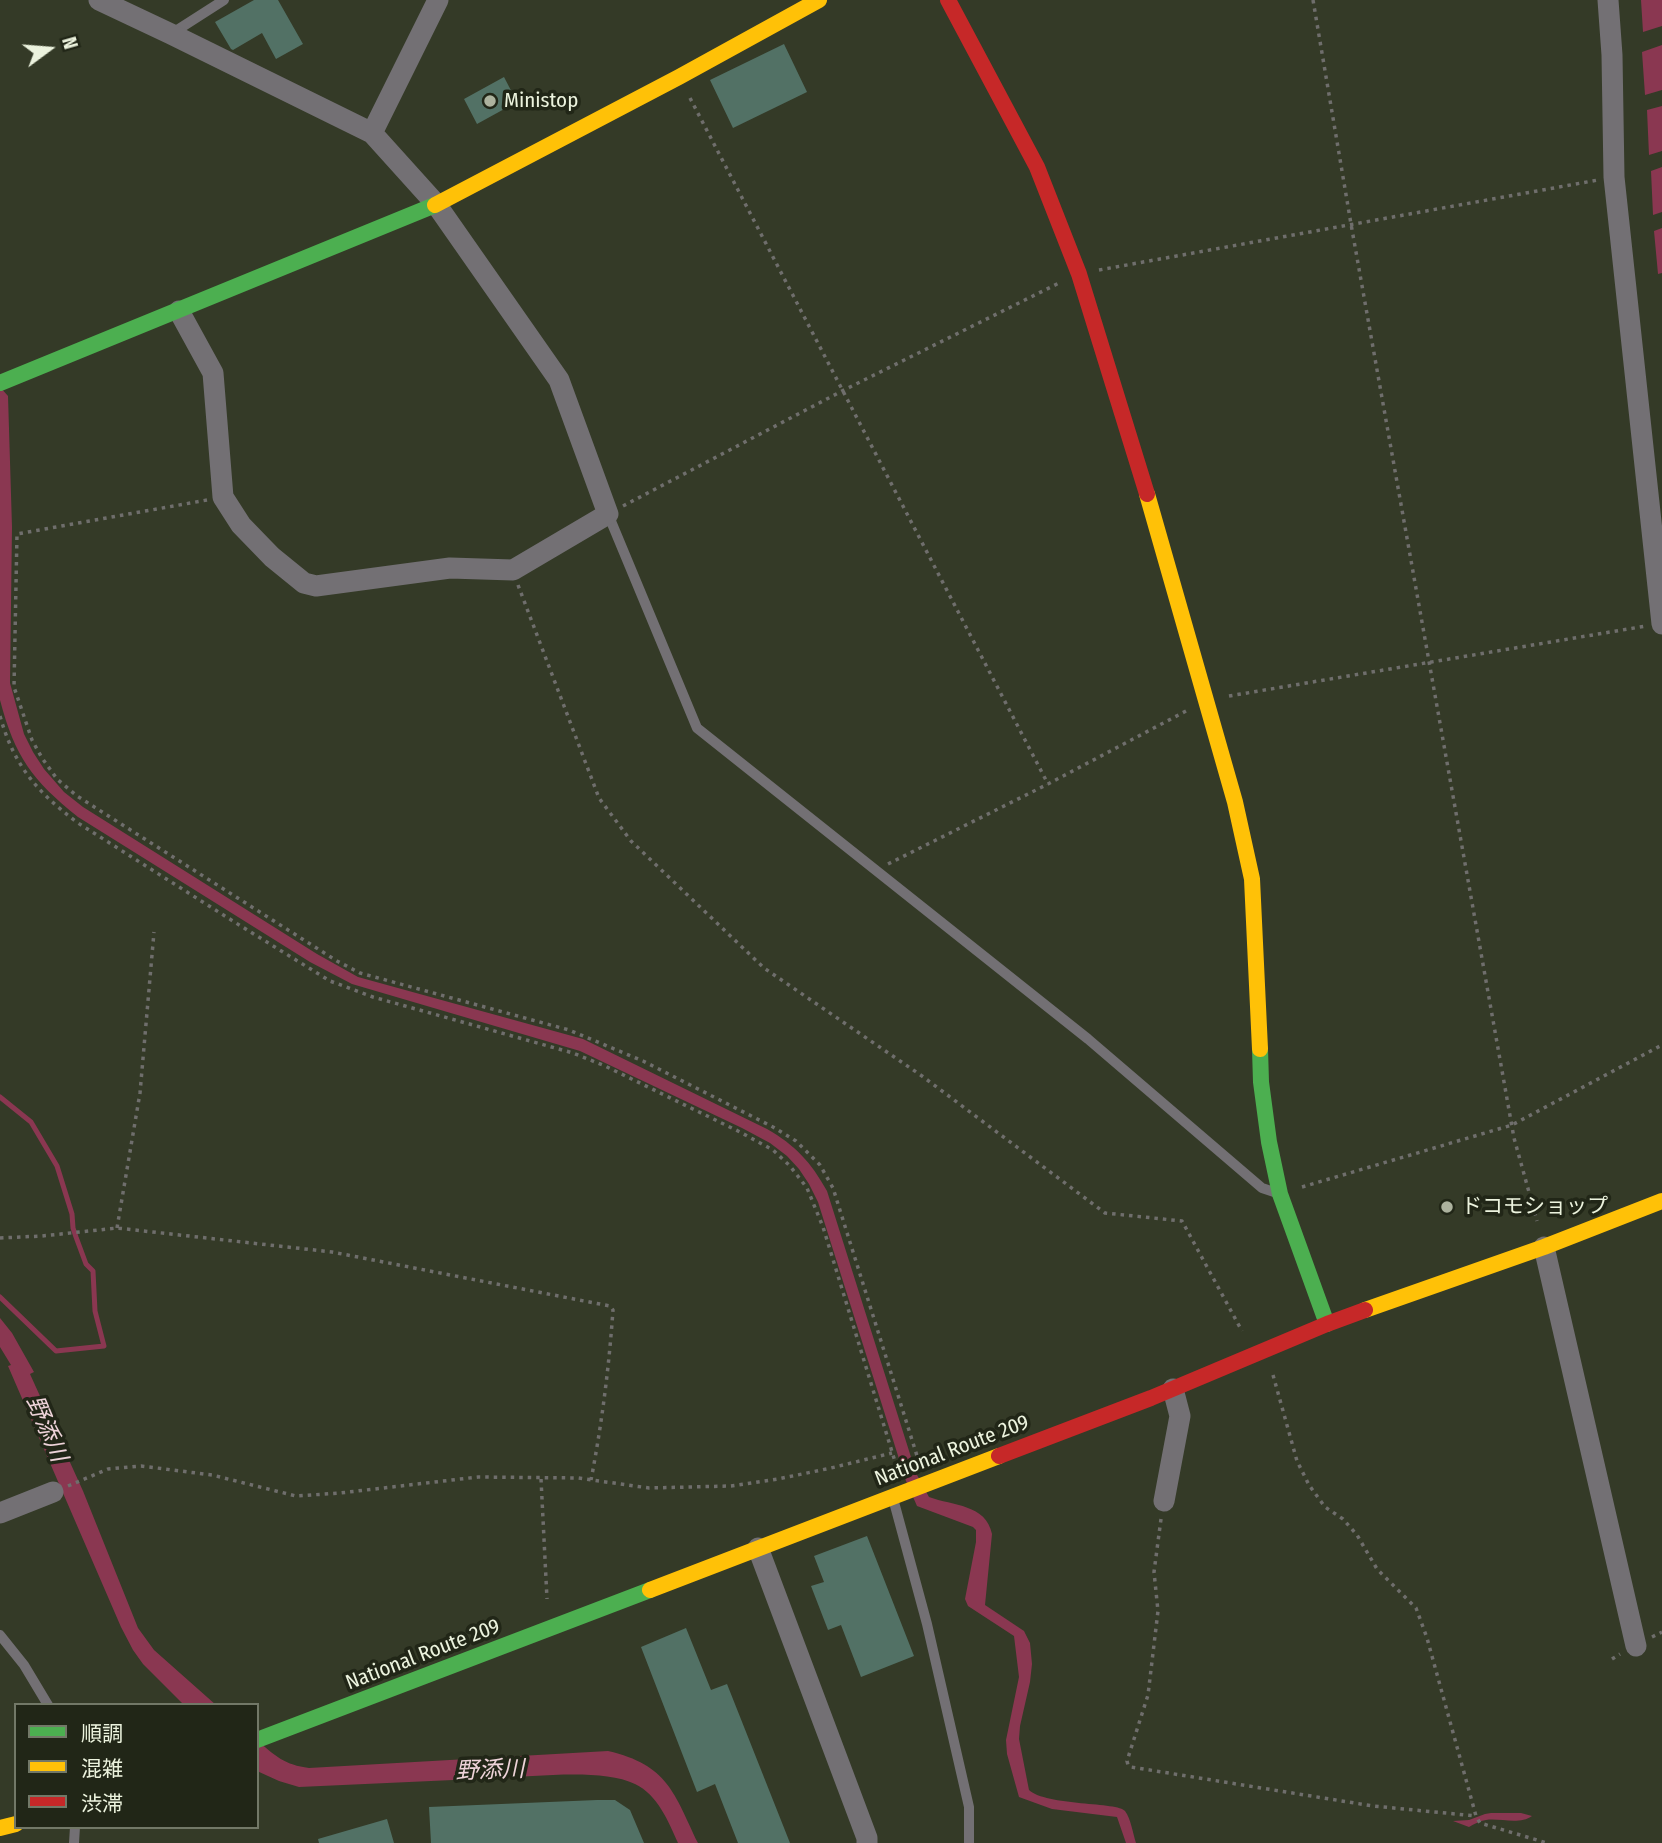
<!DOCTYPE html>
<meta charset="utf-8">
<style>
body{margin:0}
#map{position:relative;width:1662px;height:1843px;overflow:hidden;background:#343a27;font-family:"Fira Sans Condensed","Noto Sans JP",sans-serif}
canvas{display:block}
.legend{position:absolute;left:14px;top:1703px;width:245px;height:126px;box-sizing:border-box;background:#212617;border:2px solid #727867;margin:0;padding:9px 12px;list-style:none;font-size:21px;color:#ecf3de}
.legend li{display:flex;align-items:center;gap:14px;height:35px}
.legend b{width:35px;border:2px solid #727867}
.north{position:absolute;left:14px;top:14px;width:70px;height:70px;-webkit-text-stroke:5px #212617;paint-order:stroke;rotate:74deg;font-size:19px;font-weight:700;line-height:28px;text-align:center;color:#ecf3de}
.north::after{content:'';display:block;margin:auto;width:24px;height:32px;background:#ecf3de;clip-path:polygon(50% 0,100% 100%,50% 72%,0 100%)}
</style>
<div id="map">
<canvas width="1662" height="1843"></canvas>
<ul class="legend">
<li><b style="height:9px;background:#4caf50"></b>順調</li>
<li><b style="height:9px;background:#ffc107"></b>混雑</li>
<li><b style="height:9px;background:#c62828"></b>渋滞</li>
</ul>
<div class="north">N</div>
</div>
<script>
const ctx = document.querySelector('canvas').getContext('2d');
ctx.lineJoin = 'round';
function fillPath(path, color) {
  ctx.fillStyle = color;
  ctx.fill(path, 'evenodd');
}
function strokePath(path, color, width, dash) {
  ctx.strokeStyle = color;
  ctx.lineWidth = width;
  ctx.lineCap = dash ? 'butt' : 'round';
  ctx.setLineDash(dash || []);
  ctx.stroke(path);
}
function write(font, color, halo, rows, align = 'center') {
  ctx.font = font + ' "Fira Sans Condensed","Noto Sans JP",sans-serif';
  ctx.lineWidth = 7;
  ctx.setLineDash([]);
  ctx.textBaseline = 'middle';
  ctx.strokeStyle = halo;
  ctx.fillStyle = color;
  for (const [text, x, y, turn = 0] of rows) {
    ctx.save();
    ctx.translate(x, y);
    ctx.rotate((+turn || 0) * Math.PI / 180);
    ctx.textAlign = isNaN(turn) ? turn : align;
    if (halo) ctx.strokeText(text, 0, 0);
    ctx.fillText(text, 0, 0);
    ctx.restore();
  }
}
fillPath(new Path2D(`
 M1641 0H1662V26L1643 32Z
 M1662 45V90L1645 95 1642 52Z
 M1662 106V151L1649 155 1647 110Z
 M1662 167V212L1653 215 1651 171Z
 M1662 228V273L1658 274 1654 231Z
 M0 387 8 396 12 527 10 683 24 734 33 752 44 769 64 792 83 807 317 954 358 977 583 1039 767 1129C795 1145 811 1162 827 1191L916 1473 929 1497C953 1506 986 1504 992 1534L985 1605 1024 1631 1030 1643 1032 1664 1030 1682 1020 1726 1019 1739 1029 1790C1046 1806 1119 1802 1125 1811 1131 1819 1133 1834 1136 1843H1126L1117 1817 1052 1809 1019 1797 1007 1754 1006 1740 1019 1677 1014 1636 968 1606 965 1599 976 1542V1530L973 1527 917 1506 906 1481 818 1202 809 1184 799 1169 787 1156 770 1143 742 1128 580 1051 352 984 310 962 78 817C32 780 15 757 0 700Z
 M0 1318 12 1333 34 1372 30 1374 83 1491 138 1628 154 1650 216 1705H184L143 1664 133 1650 121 1627 8 1366 11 1365 0 1347Z
 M257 1740C275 1756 285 1765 309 1768L608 1751C668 1765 674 1793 698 1843H678C668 1821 658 1795 635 1784 601 1768 535 1777 497 1778 431 1781 365 1784 299 1787L279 1781 257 1771Z
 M1491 1813H1521L1532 1816C1520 1825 1500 1818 1486 1820 1480 1821 1474 1824 1469 1827L1453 1821 1469 1820 1485 1814Z`), '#8a3751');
strokePath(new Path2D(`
 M0 1097 31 1122 57 1166 72 1214 73 1228 76 1237 86 1264 93 1271 95 1311 104 1346 56 1351 0 1297`), '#8a3751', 5);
fillPath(new Path2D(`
 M254 0H278L303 44 276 59 262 33 233 50 231 49 215 22Z
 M784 44 807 92 733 128 710 80Z
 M504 77 517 102 477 124 464 99Z
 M867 1536 914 1656 861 1677 841 1625 828 1630 811 1586 824 1582 814 1556Z
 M686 1628 711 1690 727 1684 790 1843H738L715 1784 697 1792 641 1647Z
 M597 1800H615L630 1810 644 1843H431L429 1807Z
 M387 1819 394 1843H319L318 1839Z`), '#527165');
strokePath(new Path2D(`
 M1313 0 1351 224 1514 1138 1537 1221
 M690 98 1048 784
 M1099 270 1598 180
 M207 500 17 534 14 687 32 740 42 758 57 779 77 796 337 961 360 973 569 1030 643 1061 773 1127 796 1141 820 1165 833 1188 918 1459
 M623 506 842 391 1059 283
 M518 585 599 798 631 841 764 968 922 1076 1105 1213 1182 1221 1242 1331
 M1229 696 1646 626
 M0 716C14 766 37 792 78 823L236 923 330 981 373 997 573 1053 605 1066 740 1132 773 1150 790 1166 807 1188 823 1227 897 1468
 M888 864 1048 784 1186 711
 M1302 1187 1512 1125 1662 1045
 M117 1228 140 1093 154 932
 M0 1238 42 1236 117 1228 332 1252 610 1306 613 1310C609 1367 602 1423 591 1480
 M1273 1375 1297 1461 1309 1485 1325 1507 1343 1519 1357 1535 1377 1569 1416 1608 1427 1638 1476 1816 1480 1823 1547 1843
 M541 1479 547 1599
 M68 1486 108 1469 141 1466 212 1475 296 1496 340 1493 478 1477 578 1478 649 1488 731 1486 778 1479 831 1468 892 1453
 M1161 1519 1154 1572 1158 1611 1148 1695 1127 1761 1128 1765 1131 1767 1373 1806 1476 1816
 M1652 1637 1662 1632
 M1612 1659 1620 1654`), '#6f6e6c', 3.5, [3.5, 5]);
strokePath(new Path2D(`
 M171 34 224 0
 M608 514 697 728 1088 1039 1262 1188 1274 1192
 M894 1502 927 1624 969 1807V1843
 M0 1635 24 1665 48 1705
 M74 1843 75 1827`), '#737074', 10);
strokePath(new Path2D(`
 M99 0 171 34 372 133 436 204 559 380 608 514 513 570 450 568 316 586 304 583 272 557 241 525 223 497 213 373 179 311
 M1608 0 1612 55 1614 177 1662 624
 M372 133 438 0
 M1544 1247 1636 1646
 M1164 1501 1180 1416 1173 1389
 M0 1513 53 1492
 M758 1548 867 1838V1843`), '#737074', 21);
strokePath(new Path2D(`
 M0 383 435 205
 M1260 1049 1261 1082 1269 1142 1280 1194 1327 1324
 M257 1740 650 1590`), '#4caf50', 16);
strokePath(new Path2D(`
 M435 205 679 77 819 0
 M1147 494 1235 802 1252 879 1260 1049
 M1365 1310 1544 1247 1662 1201
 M650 1590 999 1456
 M0 1828 16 1824`), '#ffc107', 16);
strokePath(new Path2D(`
 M948 0 1037 167 1079 274 1147 494
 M999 1456 1151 1398 1327 1324 1365 1310`), '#c62828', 16);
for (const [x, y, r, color] of [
 [490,101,7,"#acb29e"],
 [1447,1207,7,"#acb29e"]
]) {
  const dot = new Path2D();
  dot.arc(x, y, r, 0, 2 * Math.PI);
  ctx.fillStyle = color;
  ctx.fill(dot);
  strokePath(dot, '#212617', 2.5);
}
write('21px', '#ecf3de', '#212617', [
 ["Ministop",504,101],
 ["ドコモショップ",1461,1207]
], 'left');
write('21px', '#ecf3de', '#212617', [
 ["National Route 209",952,1451,-21],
 ["National Route 209",423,1655,-21]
]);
write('italic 23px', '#eed3d9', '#212617', [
 ["野添川",46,1429,67],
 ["野添川",490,1771,-2]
]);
</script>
